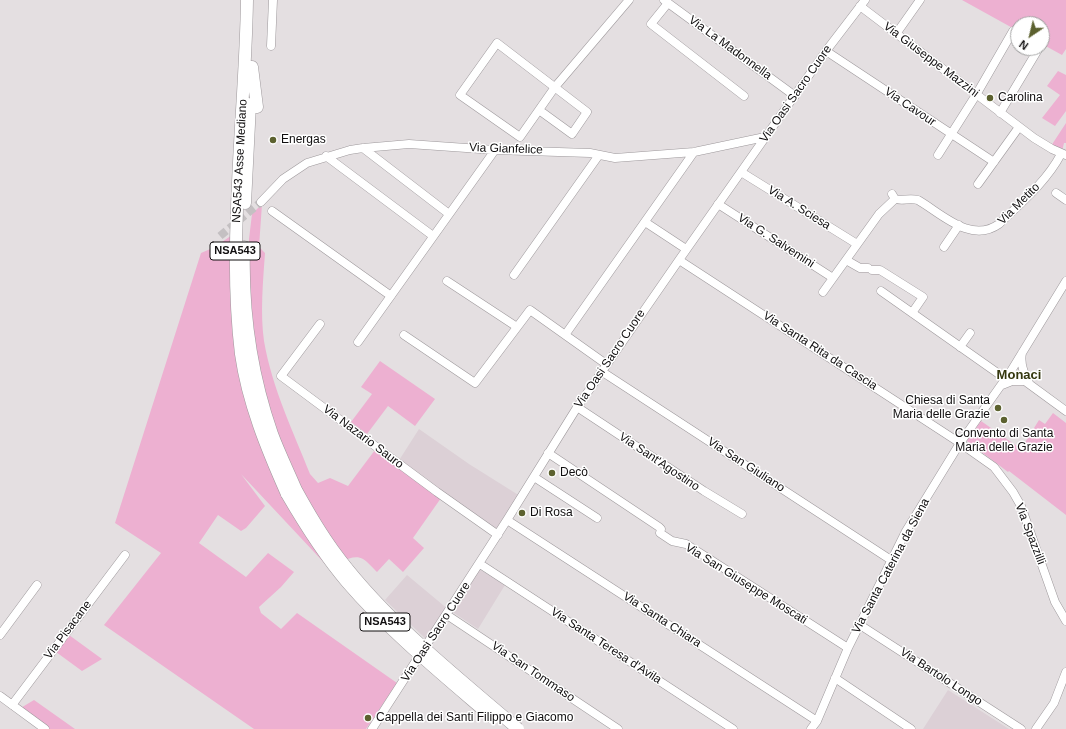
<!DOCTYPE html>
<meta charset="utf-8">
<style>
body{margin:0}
#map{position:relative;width:1066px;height:729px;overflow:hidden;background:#e4dfe1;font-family:Arial,sans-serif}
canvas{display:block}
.north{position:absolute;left:1010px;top:16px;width:40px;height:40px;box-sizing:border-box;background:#fff;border:1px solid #9f9f9f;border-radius:50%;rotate:215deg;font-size:11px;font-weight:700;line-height:16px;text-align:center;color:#100e0f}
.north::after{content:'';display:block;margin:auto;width:14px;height:18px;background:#5c612f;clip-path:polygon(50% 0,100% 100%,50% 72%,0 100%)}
</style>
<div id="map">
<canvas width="1066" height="729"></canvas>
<div class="north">N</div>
</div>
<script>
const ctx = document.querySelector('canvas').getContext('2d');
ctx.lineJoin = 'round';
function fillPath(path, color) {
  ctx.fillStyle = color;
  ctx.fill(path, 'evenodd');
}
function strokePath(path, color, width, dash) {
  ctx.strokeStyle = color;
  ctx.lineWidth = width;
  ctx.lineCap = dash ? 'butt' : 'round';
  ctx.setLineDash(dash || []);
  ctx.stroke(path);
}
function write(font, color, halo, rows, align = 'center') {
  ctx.font = font + ' Arial,sans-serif';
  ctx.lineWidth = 3;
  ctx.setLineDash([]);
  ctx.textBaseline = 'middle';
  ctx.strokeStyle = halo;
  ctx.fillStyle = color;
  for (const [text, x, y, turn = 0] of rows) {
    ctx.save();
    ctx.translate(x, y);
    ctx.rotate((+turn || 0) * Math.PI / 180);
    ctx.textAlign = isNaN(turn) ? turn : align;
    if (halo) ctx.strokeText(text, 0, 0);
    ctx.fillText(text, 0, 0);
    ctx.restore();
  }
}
fillPath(new Path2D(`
 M419 429 469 464 520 496 495 536 396 465Z
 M479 569 505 585 478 629 451 611Z
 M407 575 449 610 428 641 385 600Z
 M948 690 1009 729H923Z`), '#dcd0d6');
fillPath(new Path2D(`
 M962 0H1066V49L1062 55 1042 44V24H1018V31Z
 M1058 71 1066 75V111L1055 126 1042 118 1060 95 1047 86Z
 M1066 123V143H1064L1062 151 1051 146Z
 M262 204 259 247 265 253C263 281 260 314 264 341 272 388 293 431 310 474L318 483 330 478 348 486 375 450 441 498 413 538 424 548 403 572 389 559 377 572C373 568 368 562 363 559 353 553 338 564 329 568L241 474 265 506 246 528 241 531 218 515 199 543 246 577 268 553 294 572 281 587 259 607 261 613 281 629 297 613 397 683 366 729H254L104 625 161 553 115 523 201 253 215 247 232 235V290L282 451 262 386 251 320 249 239 252 214Z
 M380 361 435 399 415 426 388 406 367 434 351 422 372 394 361 387Z
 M1053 413 1066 423V515L1009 471 1008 472 967 441 981 421 1021 449 1039 420 1045 424Z
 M69 635 102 659 82 671 56 652Z
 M34 700 75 729H49L19 709Z`), '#edb0d1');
strokePath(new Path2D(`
 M220 236 261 202`), '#c4c0c2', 8, [8, 4]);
const minor = new Path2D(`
 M664 0 795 96
 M668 3 651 24 744 96
 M860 6 1034 138 1052 149 1066 155
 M896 34 920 0
 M271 46 273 0
 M826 51 994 162
 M539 110 572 134 587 112 497 43 460 95 520 137 555 87 629 0
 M1000 113 1039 48
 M363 148 449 214
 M938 155 976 95 1013 31
 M326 156 433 236
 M741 172 857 244
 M978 184 1019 127
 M1056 193 1066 200
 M892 194 895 199C902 201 910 198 918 200 942 214 971 244 999 224 1021 203 1047 181 1061 154
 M261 202 283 179 307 163 350 150 363 148 409 144 495 150 590 153 615 158 694 152 765 137
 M718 204 833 278
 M272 211 391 296
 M645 222 686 249
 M944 247 959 225
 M679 260 960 443 994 467 1013 492 1021 506 1055 602 1066 621
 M846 260 860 268H868
 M872 270H880L923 297 912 313
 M514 275 599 155
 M447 281 517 327
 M881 291 1006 379
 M823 292 879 214 895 199
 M320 324 281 376 437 492 498 535
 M404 335 475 383 530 310 606 364
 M565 335 694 152
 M358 342 495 150
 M960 347 970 333
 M1022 353C1020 362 1024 374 1029 383
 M601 371 891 560
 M1002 385 1012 381H1025L1066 411
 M577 407 704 491 742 514
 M548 453 659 527 661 529 660 533 672 541 686 544 848 648
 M534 477 597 518
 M507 520 817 721
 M480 564 733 729
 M447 615 618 729
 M860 625 1021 729
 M0 635 37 585
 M835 678 911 729
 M0 696 45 729
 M12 705 125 555
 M372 729 507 520 576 409 679 260 826 51 865 0
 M811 729 817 721 848 648 906 531 960 443 1011 371 1066 281
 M1036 729 1054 703 1066 672`);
const highway = new Path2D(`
 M247 0C246 70 239 139 237 209 235 257 235 305 241 354 248 403 267 449 287 494
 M252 67 257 107
 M245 203 250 104
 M244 247C242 311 251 374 272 434 279 453 288 471 296 490`);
strokePath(minor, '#9d989b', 9);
strokePath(highway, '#9d989b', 13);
strokePath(minor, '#fff', 8);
strokePath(highway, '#fff', 12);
const highwayBridge = new Path2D(`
 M296 490C307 510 319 531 333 550 383 619 453 673 518 729
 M287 494C305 525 324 555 347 582 390 632 443 675 493 718`);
strokePath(highwayBridge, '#9d989b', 13, []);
strokePath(highwayBridge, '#fff', 12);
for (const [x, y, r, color] of [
 [990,98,4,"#5c612f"],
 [273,140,4,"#5c612f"],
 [998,408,4,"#5c612f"],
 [1004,420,4,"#5c612f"],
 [552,473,4,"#5c612f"],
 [522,513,4,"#5c612f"],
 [368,718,4,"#5c612f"]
]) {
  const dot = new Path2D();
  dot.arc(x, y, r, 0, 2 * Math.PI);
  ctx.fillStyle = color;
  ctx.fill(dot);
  strokePath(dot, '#fff', 1.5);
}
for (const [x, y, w] of [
 [235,251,50],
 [385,622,50]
]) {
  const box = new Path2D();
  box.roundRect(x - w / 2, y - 9, w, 18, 3);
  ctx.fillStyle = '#fff';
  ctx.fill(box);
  strokePath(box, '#100e0f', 1);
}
write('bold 11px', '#100e0f', null, [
 ["NSA543",235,251],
 ["NSA543",385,622]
]);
write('12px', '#100e0f', '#fff', [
 ["Via La Madonnella",730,48,36],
 ["Via Giuseppe Mazzini",931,60,37],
 ["Via Oasi Sacro Cuore",796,94,-55],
 ["Via Cavour",910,107,34],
 ["Via Gianfelice",506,149,2],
 ["NSA543 Asse Mediano",240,161,-87],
 ["Via Metito",1019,204,-45],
 ["Via A. Sciesa",799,208,32],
 ["Via G. Salvemini",776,241,33],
 ["Via Santa Rita da Cascia",820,351,33],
 ["Via Oasi Sacro Cuore",610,359,-56],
 ["Via Nazario Sauro",363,437,37],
 ["Via Sant'Agostino",659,462,34],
 ["Via San Giuliano",746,465,33],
 ["Via Spazzilli",1030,534,69],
 ["Via Santa Caterina da Siena",891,566,-62],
 ["Via San Giuseppe Moscati",746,584,32],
 ["Via Santa Chiara",662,620,33],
 ["Via Pisacane",68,630,-53],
 ["Via Oasi Sacro Cuore",436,632,-57],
 ["Via Santa Teresa d'Avila",606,646,33],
 ["Via San Tommaso",533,672,34],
 ["Via Bartolo Longo",941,677,33]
]);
write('12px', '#100e0f', '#fff', [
 ["Carolina",998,98],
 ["Energas",281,140],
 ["Chiesa di Santa",990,401,"right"],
 ["Maria delle Grazie",990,415,"right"],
 ["Convento di Santa",1004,434,"center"],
 ["Maria delle Grazie",1004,448,"center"],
 ["Decò",560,473],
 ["Di Rosa",530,513],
 ["Cappella dei Santi Filippo e Giacomo",376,718]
], 'left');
write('bold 13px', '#34370e', '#fff', [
 ["Monaci",1019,375]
]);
</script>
